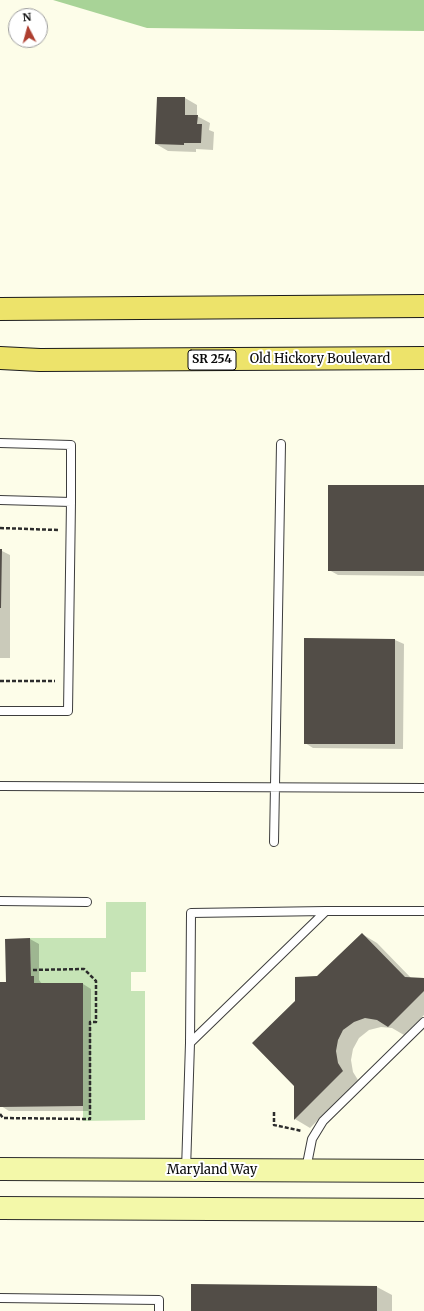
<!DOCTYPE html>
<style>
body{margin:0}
#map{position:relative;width:424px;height:1311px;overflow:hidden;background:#fdfde9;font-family:Merriweather,serif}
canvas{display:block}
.north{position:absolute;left:8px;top:8px;width:40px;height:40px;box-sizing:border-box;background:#fff;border:1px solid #9d9d9d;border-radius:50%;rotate:354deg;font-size:11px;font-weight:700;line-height:16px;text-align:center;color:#0a0a0a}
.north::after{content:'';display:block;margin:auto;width:14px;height:18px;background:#ad3e2f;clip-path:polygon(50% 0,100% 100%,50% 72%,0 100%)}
</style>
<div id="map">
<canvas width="424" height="1311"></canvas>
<div class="north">N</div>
</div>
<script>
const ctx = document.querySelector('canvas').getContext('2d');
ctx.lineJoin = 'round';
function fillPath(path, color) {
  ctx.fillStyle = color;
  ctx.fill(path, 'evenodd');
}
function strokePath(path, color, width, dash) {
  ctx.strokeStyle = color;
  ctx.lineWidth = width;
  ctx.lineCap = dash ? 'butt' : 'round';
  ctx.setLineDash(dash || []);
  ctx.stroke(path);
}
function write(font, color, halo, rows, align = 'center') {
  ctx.font = font + ' Merriweather,serif';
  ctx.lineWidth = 4;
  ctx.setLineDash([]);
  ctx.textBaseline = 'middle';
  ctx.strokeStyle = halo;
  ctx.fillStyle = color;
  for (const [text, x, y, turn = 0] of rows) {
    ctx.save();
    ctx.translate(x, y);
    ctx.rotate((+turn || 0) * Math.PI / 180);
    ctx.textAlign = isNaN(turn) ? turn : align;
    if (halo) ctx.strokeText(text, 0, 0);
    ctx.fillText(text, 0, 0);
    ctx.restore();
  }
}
fillPath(new Path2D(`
 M106 902H146V972H131V991H145V1120L83 1121V983H34V977L31 976 30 938H106Z`), '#c6e4b6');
fillPath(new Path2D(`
 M53 0H424V31L147 28Z`), '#a8d397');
fillPath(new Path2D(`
 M158 98H185L197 105V116L210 123 209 130 214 132 213 150 196 149V152L168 151 156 144Z
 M424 486V576L338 575 329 570Z
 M0 550 10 555V658H0Z
 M395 640 404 644 403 749 313 748 305 743Z
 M362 934 377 943 412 979H424V1015L404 1035 392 1028 381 1027 369 1030 359 1038 353 1049 351 1060 353 1072 358 1080 310 1128 295 1119 296 1002 317 977Z
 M30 939 39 944V980L42 984H83L91 989V1111H9L1 1106 0 983H7L6 940Z
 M377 1287 392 1295V1311H192Z`), '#0003');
fillPath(new Path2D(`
 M157 97H185V115H198L197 124H202L201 143H184V145L155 144Z
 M328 485H424V571H328Z
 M0 549H2L1 608H0Z
 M304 638 395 639V744H304Z
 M362 933 405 977 424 978V991L388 1027 377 1020 365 1018 354 1022 343 1030 338 1040 336 1051 338 1063 343 1071 294 1120V1086L252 1043 295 1001V977L317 976Z
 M30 938 31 976H34V983H83V1106L0 1107V982H6L5 939Z
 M191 1284 377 1286V1311H191Z`), '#524d47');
const lane = new Path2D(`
 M0 443 71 445V502L0 500
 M0 711H68L71 502
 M0 786 424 788
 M274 842 281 444
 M0 901 87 902
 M190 1043 191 913 326 911
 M306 1169 312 1139 323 1121 424 1022
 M186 1170 190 1043 326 911H424
 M0 1298 159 1300V1311`);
const secondary = new Path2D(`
 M0 1169 424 1171
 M0 1208 424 1210`);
const primary = new Path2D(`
 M0 309 424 306
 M0 358 40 360 424 358`);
strokePath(lane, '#3d3d3d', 10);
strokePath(secondary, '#2c2c2c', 24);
strokePath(primary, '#1b1b1b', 24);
strokePath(new Path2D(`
 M0 528 58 530
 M0 681H55
 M274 1112V1125L302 1131
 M0 1114 3 1118 90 1119V1022H96V981L84 969 31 970`), '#2c2c2c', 2.5, [4, 2]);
strokePath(lane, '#fff', 8);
strokePath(secondary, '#f3f8a9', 22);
strokePath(primary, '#ede36a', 22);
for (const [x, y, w] of [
 [212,360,48]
]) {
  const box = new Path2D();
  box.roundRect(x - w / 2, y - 10, w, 20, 3);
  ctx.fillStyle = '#fff';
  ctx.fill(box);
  strokePath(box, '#0a0a0a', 1);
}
write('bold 12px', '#0a0a0a', null, [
 ["SR 254",212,360]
]);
write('13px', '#0a0a0a', '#fff', [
 ["Old Hickory Boulevard",320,359],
 ["Maryland Way",212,1170]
]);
</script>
